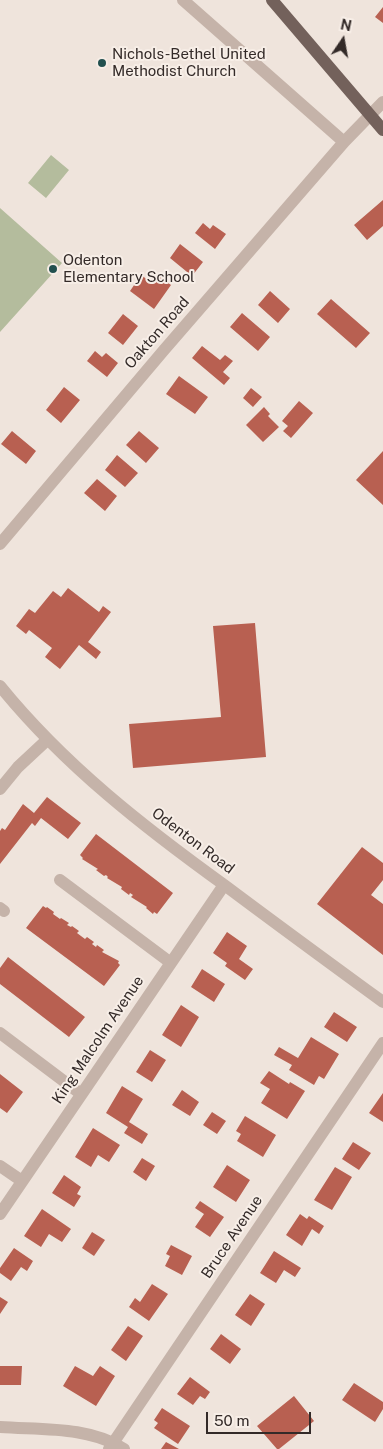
<!DOCTYPE html>
<style>
body{margin:0}
#map{position:relative;width:383px;height:1449px;overflow:hidden;background:#efe4dc;font-family:"Public Sans",sans-serif}
canvas{display:block}
.north{position:absolute;left:318px;top:15px;width:50px;height:50px;-webkit-text-stroke:4px #f7eee7;paint-order:stroke;rotate:12deg;font-size:14px;font-weight:700;line-height:20px;text-align:center;color:#332a28}
.north::after{content:'';display:block;margin:auto;width:18px;height:22px;background:#332a28;clip-path:polygon(50% 0,100% 100%,50% 72%,0 100%)}
.scale{position:absolute;left:206px;top:1412px;width:105px;height:22px;box-sizing:border-box;border:2px solid #332a28;border-top:0;padding-left:6px;font-size:15px;line-height:18px;white-space:nowrap;color:#332a28;-webkit-text-stroke:4px #f7eee7;paint-order:stroke}
</style>
<div id="map">
<canvas width="383" height="1449"></canvas>
<div class="north">N</div>
<div class="scale">50 m</div>
</div>
<script>
const ctx = document.querySelector('canvas').getContext('2d');
ctx.lineJoin = 'round';
function fillPath(path, color) {
  ctx.fillStyle = color;
  ctx.fill(path, 'evenodd');
}
function strokePath(path, color, width, dash) {
  ctx.strokeStyle = color;
  ctx.lineWidth = width;
  ctx.lineCap = dash ? 'butt' : 'round';
  ctx.setLineDash(dash || []);
  ctx.stroke(path);
}
function write(font, color, halo, rows, align = 'center') {
  ctx.font = font + ' "Public Sans",sans-serif';
  ctx.lineWidth = 4;
  ctx.setLineDash([]);
  ctx.textBaseline = 'middle';
  ctx.strokeStyle = halo;
  ctx.fillStyle = color;
  for (const [text, x, y, turn = 0] of rows) {
    ctx.save();
    ctx.translate(x, y);
    ctx.rotate((+turn || 0) * Math.PI / 180);
    ctx.textAlign = isNaN(turn) ? turn : align;
    if (halo) ctx.strokeText(text, 0, 0);
    ctx.fillText(text, 0, 0);
    ctx.restore();
  }
}
fillPath(new Path2D(`
 M51 155 69 170 46 198 28 183Z
 M0 208 62 263 0 332Z`), '#b4bc9d');
fillPath(new Path2D(`
 M383 7V23L375 17Z
 M383 200V226L367 240 354 225Z
 M203 223 210 229 213 225 226 234 215 249 195 233Z
 M180 244 203 262 192 276 170 258Z
 M141 275 152 283 158 275 171 285 154 309 130 291Z
 M270 291 290 309 278 323 258 305Z
 M331 299 370 333 356 348 317 314Z
 M242 313 270 337 258 351 230 327Z
 M123 314 138 326 123 345 108 333Z
 M202 346 220 360 225 355 233 361 223 372 230 378 224 385 192 358Z
 M95 351 102 357 106 353 118 363 107 377 87 361Z
 M179 376 208 397 195 414 166 394Z
 M64 387 80 400 61 423 46 410Z
 M251 388 262 397 253 407 243 398Z
 M299 401 313 413 291 438 283 431 288 426 282 421Z
 M264 407 270 414 268 416 279 427 263 442 246 425Z
 M12 431 36 451 26 464 1 444Z
 M139 431 159 448 146 463 126 445Z
 M383 451V505L356 480Z
 M117 455 138 473 125 487 105 470Z
 M97 479 117 496 105 511 84 493Z
 M68 588 99 612 103 606 111 612 88 642 101 652 96 659 79 645 60 669 45 657 52 648 29 630 26 634 16 626 29 609 35 613 53 591 61 597Z
 M255 623 266 757 133 768 129 724 221 717 213 626Z
 M47 797 81 823 68 839 41 818 35 826 32 823 0 864V831L2 828 5 830 23 804 34 813Z
 M96 834 173 893 157 914 154 912 153 914 146 908 147 907 131 897 133 895 130 893 129 895 121 889 122 887 107 878 108 877 106 875 104 876 96 870 98 869 82 859 83 858 80 855Z
 M362 847 383 863V880L371 895 383 904V955L317 904Z
 M43 906 46 908 47 907 54 912 53 914 60 919 61 918 69 923 67 925 71 927 72 926 79 931 77 933 85 939 87 937 94 942 92 944 96 947 97 945 104 950 102 952 119 961 118 963 120 965 104 986 26 928Z
 M227 932 247 946 239 959 253 969 245 980 225 966 227 963 213 953Z
 M8 957 85 1017 69 1037 0 984V968Z
 M202 969 225 984 214 1002 191 987Z
 M181 1005 199 1017 181 1047 162 1035Z
 M334 1012 357 1027 347 1042 324 1027Z
 M311 1037 339 1054 324 1079 319 1076 314 1085 289 1070 292 1065 274 1055 279 1047 298 1058Z
 M150 1050 166 1060 152 1082 136 1072Z
 M269 1071 289 1084 290 1082 305 1091 287 1119 261 1103 270 1089 260 1083Z
 M0 1074 23 1092 7 1113 0 1108Z
 M122 1086 143 1099 129 1122 148 1134 142 1144 124 1133 128 1127 106 1113Z
 M182 1090 199 1102 190 1116 172 1105Z
 M383 1093V1122L369 1113Z
 M212 1112 226 1121 217 1134 203 1125Z
 M245 1116 276 1135 263 1157 237 1141 241 1134 236 1131Z
 M93 1128 120 1145 109 1162 98 1155 91 1167 75 1157Z
 M353 1142 371 1153 359 1170 342 1159Z
 M142 1158 155 1166 146 1181 133 1172Z
 M227 1165 250 1180 236 1202 213 1187Z
 M335 1167 352 1177 332 1210 314 1200Z
 M64 1175 81 1187 77 1194 81 1196 74 1207 52 1193Z
 M200 1201 224 1217 210 1237 195 1227 204 1214 195 1208Z
 M42 1209 71 1229 62 1242 49 1234 41 1247 24 1236Z
 M300 1214 307 1219 309 1216 324 1226 319 1234 312 1229 302 1246 286 1235Z
 M92 1232 105 1240 94 1256 82 1248Z
 M171 1245 192 1256 182 1275 165 1266 170 1256 166 1254Z
 M14 1248 33 1261 27 1271 21 1267 11 1281 0 1273V1268Z
 M274 1251 301 1268 295 1277 284 1270 276 1283 260 1273Z
 M152 1284 168 1294 149 1321 129 1307 135 1298 140 1302Z
 M250 1294 265 1304 251 1326 235 1315Z
 M0 1297 8 1302 0 1314Z
 M128 1326 143 1336 126 1361 111 1350Z
 M221 1334 241 1349 230 1364 210 1349Z
 M0 1366H22L21 1385H0Z
 M75 1366 93 1376 100 1366 115 1376 96 1406 63 1386Z
 M190 1377 210 1392 205 1399 200 1396 193 1405 177 1394Z
 M354 1383 383 1402V1409L375 1422 342 1400Z
 M294 1396 314 1421 279 1449H277L257 1426Z
 M162 1408 190 1426 178 1444 154 1428 158 1423 154 1420Z
 M166 1442 179 1449H161Z`), '#b86051');
strokePath(new Path2D(`
 M183 0 344 142
 M0 544 164 350 344 142 383 102
 M0 686C64 765 145 828 227 887 279 926 331 964 383 1002
 M0 789 18 767 47 740
 M60 880 171 963
 M0 908 4 911
 M0 1033 81 1094
 M0 1166 22 1181
 M0 1214 224 885
 M0 1427C41 1430 88 1426 124 1449
 M109 1449 383 1043`), '#c5b3a9', 12);
strokePath(new Path2D(`
 M272 0 383 130`), '#73615b', 12);
for (const [x, y, r, color] of [
 [102,63,5,"#22504f"],
 [53,269,5,"#22504f"]
]) {
  const dot = new Path2D();
  dot.arc(x, y, r, 0, 2 * Math.PI);
  ctx.fillStyle = color;
  ctx.fill(dot);
  strokePath(dot, '#f7eee7', 2);
}
write('15px', '#332a28', '#f7eee7', [
 ["Nichols-Bethel United",112,54],
 ["Methodist Church",112,71],
 ["Odenton",63,260],
 ["Elementary School",63,277]
], 'left');
write('15px', '#332a28', '#f7eee7', [
 ["Oakton Road",157,333,-49],
 ["Odenton Road",193,841,37],
 ["King Malcolm Avenue",98,1040,-56],
 ["Bruce Avenue",232,1237,-56]
]);
</script>
